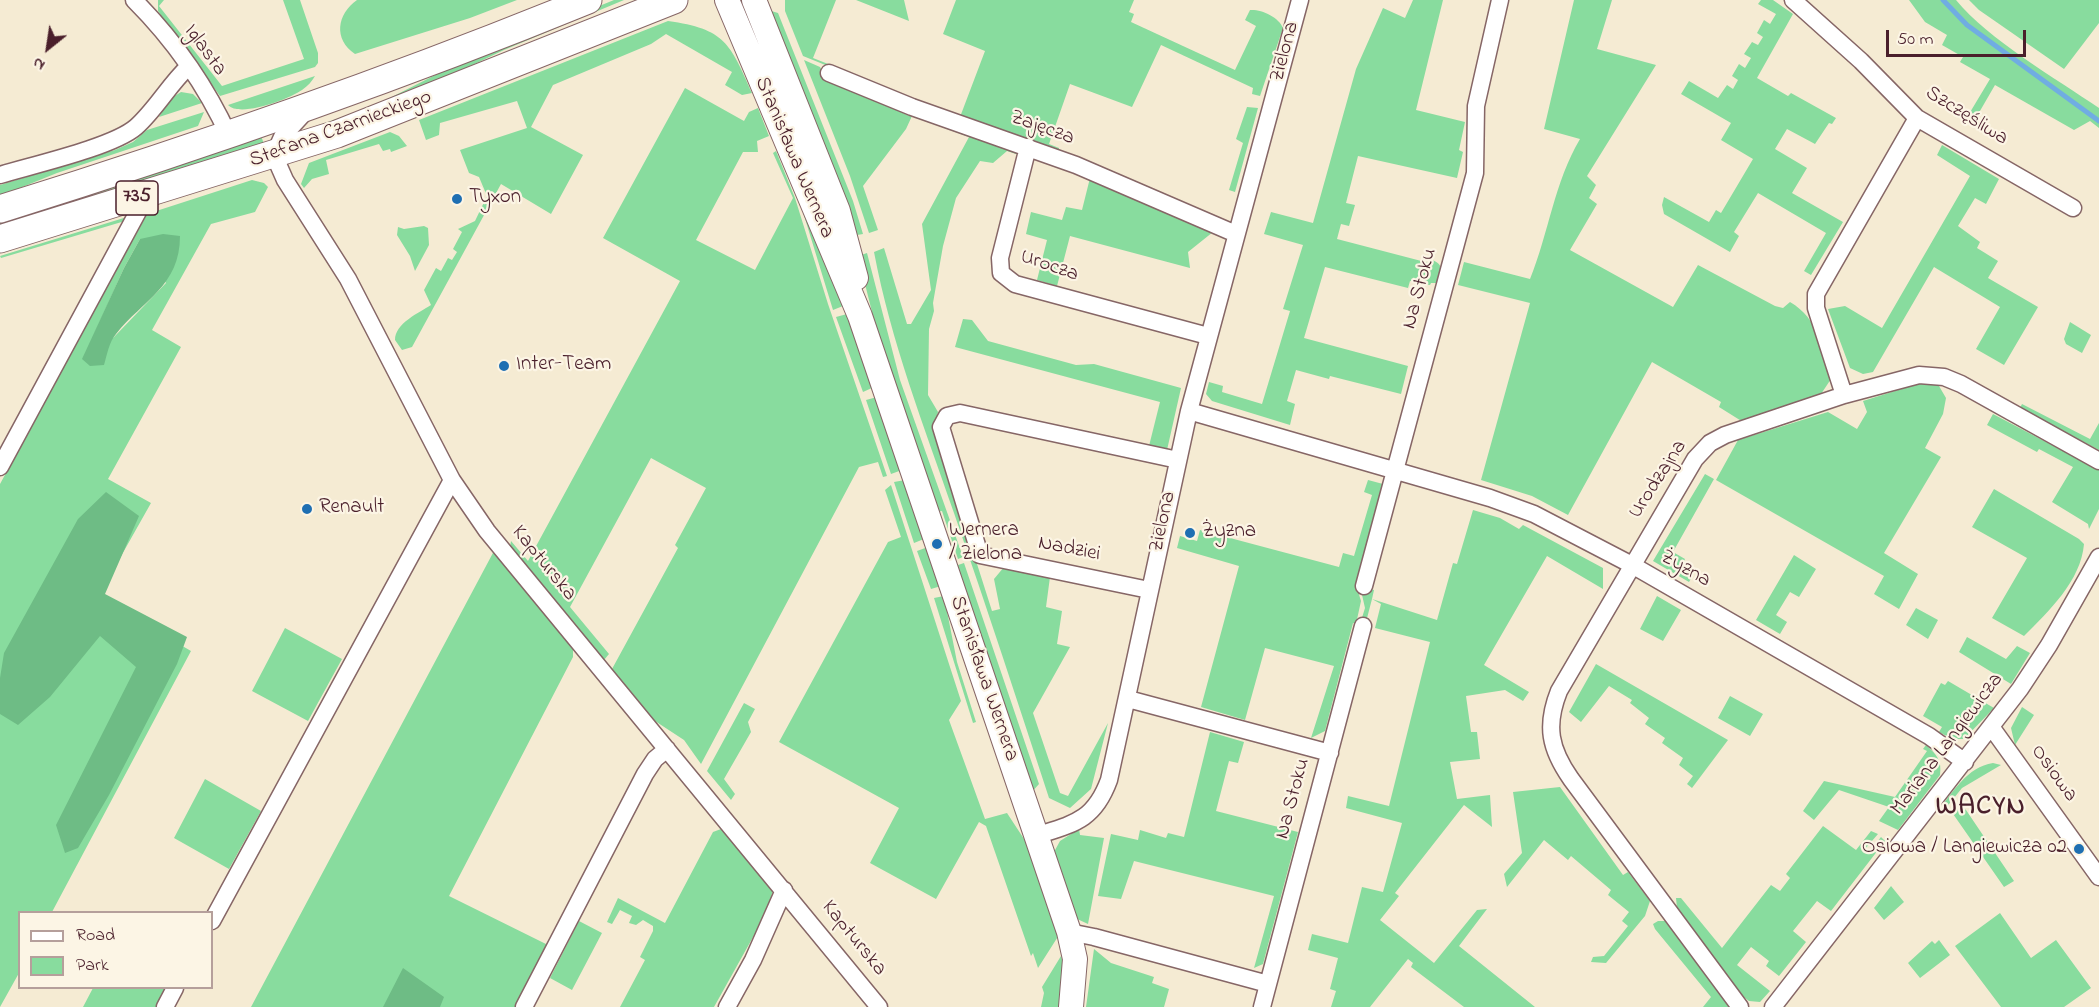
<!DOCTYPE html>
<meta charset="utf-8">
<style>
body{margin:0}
#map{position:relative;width:2099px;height:1007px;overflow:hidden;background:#f5ebd3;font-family:"Indie Flower",sans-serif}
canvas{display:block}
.legend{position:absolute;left:18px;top:911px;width:195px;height:78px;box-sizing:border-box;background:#fcf5e5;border:2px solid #b59f9b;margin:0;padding:8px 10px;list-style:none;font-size:18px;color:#4a1f2b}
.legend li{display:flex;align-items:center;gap:12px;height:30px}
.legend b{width:30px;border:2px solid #b59f9b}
.north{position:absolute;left:18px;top:18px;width:60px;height:60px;-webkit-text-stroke:4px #fcf5e5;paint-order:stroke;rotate:210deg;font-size:16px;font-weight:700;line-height:24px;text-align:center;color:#4a1f2b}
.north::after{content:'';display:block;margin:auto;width:21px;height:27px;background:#4a1f2b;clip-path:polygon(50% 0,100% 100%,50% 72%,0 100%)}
.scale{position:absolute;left:1886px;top:30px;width:140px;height:27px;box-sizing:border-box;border:3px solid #4a1f2b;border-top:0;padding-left:8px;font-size:18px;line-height:21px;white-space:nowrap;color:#4a1f2b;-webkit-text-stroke:4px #fcf5e5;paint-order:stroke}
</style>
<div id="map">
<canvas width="2099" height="1007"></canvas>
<ul class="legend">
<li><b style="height:8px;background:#fff"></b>Road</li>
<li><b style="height:16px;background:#88dc9e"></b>Park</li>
</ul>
<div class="north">N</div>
<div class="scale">50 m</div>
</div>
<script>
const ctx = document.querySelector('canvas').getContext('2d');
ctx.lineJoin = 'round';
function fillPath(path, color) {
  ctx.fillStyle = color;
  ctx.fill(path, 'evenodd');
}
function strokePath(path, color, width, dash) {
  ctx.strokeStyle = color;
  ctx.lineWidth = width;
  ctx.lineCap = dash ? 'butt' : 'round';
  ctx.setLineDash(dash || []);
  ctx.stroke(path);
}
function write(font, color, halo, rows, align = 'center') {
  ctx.font = font + ' "Indie Flower",sans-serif';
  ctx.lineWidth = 4.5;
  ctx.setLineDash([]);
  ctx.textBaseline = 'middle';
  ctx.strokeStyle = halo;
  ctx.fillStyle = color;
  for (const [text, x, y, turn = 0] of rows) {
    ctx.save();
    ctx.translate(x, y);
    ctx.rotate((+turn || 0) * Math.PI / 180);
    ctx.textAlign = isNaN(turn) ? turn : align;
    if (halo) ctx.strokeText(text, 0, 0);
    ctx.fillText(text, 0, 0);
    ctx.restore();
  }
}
fillPath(new Path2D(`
 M158 0H164L159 6 222 86 304 59 283 0H300L318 53V63L315 67 220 96 158 11Z
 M357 0H517L470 18 355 54C333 39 337 14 357 0Z
 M614 0H624L504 50 391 104 305 130 376 105 457 64Z
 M785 0H836L813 58 881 85 880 87 803 56 785 11Z
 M856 0H904L909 21Z
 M956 0H1134L1129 12 1134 14 1131 22 1235 70 1256 26 1245 20 1250 10C1261 9 1279 17 1283 28L1260 96 1252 94 1253 88 1161 45 1132 107 1070 84 1049 144 1059 148V154L960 117 985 51 943 34Z
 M1413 0H1443L1416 110 1465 122 1459 150 1463 152 1457 178 1358 156 1346 203 1355 205 1349 226 1341 224 1337 239 1429 263 1432 260C1444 264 1442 272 1441 283H1431L1430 285 1410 281 1408 288 1325 267 1304 338 1408 366 1401 394 1330 376 1329 379 1296 370 1287 401 1295 404 1290 425 1212 401 1206 394 1209 382 1223 386 1222 392 1262 404 1290 311 1283 309 1303 245 1264 234 1271 212 1313 223 1356 69 1383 8 1405 18Z
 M1574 0H1612L1597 49 1656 65 1587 176 1596 185 1589 198 1597 204 1570 250 1673 307 1698 265 1775 306 1783 308 1790 302C1819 319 1822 348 1831 379L1819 397 1743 422 1719 407 1721 402 1652 362 1568 515 1532 496 1481 480 1530 303 1458 285 1464 262 1530 279C1549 232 1554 183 1580 139L1544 129Z
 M1761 0H1773L1793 14 1757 78 1788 96 1791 93 1836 118 1832 124 1829 123 1815 144 1787 129 1775 149 1807 168 1792 193 1843 222 1811 275 1804 271 1826 233 1758 193 1734 232 1739 236 1730 252 1664 214 1662 205 1664 197 1709 222 1716 210 1721 213 1753 159 1721 140 1731 123 1681 94 1689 81 1718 98 1727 85 1733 89 1738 80 1732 76 1739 64 1745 68 1751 58 1744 54 1752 42 1758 45 1763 37 1757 33 1764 20 1770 24 1776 14 1758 4Z
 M1909 0H1956C1989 40 2055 78 2099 108V128L2090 121 2074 130 1995 85 1973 123 1966 119 1990 79 1960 62 1963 57 1942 45 1947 35 1925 22Z
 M1969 0H2099V23L2064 69 1979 10Z
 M768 10 778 13 853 201 863 234 857 235Z
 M668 21C725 29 730 43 752 93L742 95 725 85 732 72 666 34 651 44 553 85 531 127 583 155 551 214 501 184 412 347 402 350 395 340C395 323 419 313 431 305L424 290 436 268 441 271 448 258 452 260 457 252 453 249 462 232 458 229 475 221 487 196 479 177 469 173 460 150 527 128 517 101 440 123 439 135 426 140 419 120Z
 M804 60 820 67 823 72 846 86 907 115 1018 150 1019 155 1007 151 993 163 980 161 956 198 943 246 933 303 934 311 929 329 928 395 938 412 934 429 992 611 1000 609 994 579 1004 567 1050 577 1046 607 1062 611 1057 644 1070 647 1033 713 1060 793 1068 796 1108 723 1091 789 1070 808 1049 798C1018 703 987 608 954 513 924 426 891 342 874 252L884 248 907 324H911L931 290 922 224 969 137 912 116 906 129 863 186 878 230 869 233 850 176Z
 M315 76C312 81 308 86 302 90 289 99 240 118 228 105Z
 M685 88 744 121 749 112 758 108 769 136 757 141 758 152H743L696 240 755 270 793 198 773 153 776 151 795 198 828 304 887 476 883 477 878 462 859 467 701 764 684 740 655 721 612 669 678 548 675 545 706 488 651 458 570 607 609 654 604 660 510 547 511 541 528 561 680 281 603 238Z
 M181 92 193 94 202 103 159 117 170 99Z
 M1247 107 1258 108 1235 192 1229 190 1243 143 1236 139Z
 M204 112 198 126 57 173 0 196V185L115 150 133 142 147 130Z
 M390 132 399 136 407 146 391 152 390 149 383 151 379 144 326 160 329 174 312 179 304 188 301 184 309 163Z
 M261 136 266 149 0 228V219Z
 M1942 145 1999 179 1986 204 1975 198 1958 226 1980 242 1977 248 1998 261 1988 278 2038 307 2004 365 1976 349 2000 307 1934 267 1873 372 1863 374 1850 368 1828 309 1845 306 1882 328 1970 176 1937 155Z
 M1090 178 1213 232 1188 252 1190 268 1070 236 1057 286 1037 280 1047 240 1026 234 1031 212 1062 220 1066 207 1082 210Z
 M252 180 264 183 268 187 255 212 211 224 152 330 181 347 108 479 151 503 98 597 191 651 52 912H20L19 973 0 1007V484L147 214ZM140 239 166 283 114 337 83 359 124 268Z
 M799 199 843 306 833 310Z
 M127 217 125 221 1 258 0 256Z
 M424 226 428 228 429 245 415 271 410 256 397 235 398 227 404 229Z
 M867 253 900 380 963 557 958 559 942 511 937 512 873 316 858 256Z
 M847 314 874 387 863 392 836 317Z
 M963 319 972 320 988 341 1076 365 1094 364 1181 388 1167 450 1149 446 1160 402 955 347Z
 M2070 322 2091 335 2082 353 2066 344 2064 339Z
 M1924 382 1939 386 1946 398 1943 414 1925 448 1941 457 1884 553 1918 574 1899 609 1874 594 1884 576 1716 480 1738 440 1828 412 1857 429 1867 412 1863 401Z
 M877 397 902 470 891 474 866 400Z
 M2022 404 2090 439 2099 423V450L2020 408Z
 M1993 414 2099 470V509L2089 529 2088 524 2052 502 2073 467 2039 449 2037 452 1987 425Z
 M1705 474 1714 479 1673 552 1685 559 1683 563 1696 570 1689 582 1653 561Z
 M905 480 924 539 914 543 894 482Z
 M1368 480 1383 484 1382 491 1356 585 1361 601 1356 624 1353 623 1325 731 1311 738 1334 666 1265 648 1245 720 1201 707 1239 566 1177 548 1180 536 1197 541 1200 530 1339 567 1343 553 1354 556 1372 495 1364 492Z
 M891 485 961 701 949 720 985 819 1007 813 1026 842 1059 935 1038 968 1033 953 1031 956 986 826 979 822 936 899 870 863 899 808 779 742 888 542 901 537 885 490Z
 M1994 489 2079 539 2084 544C2081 581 2048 612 2024 636L1992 618 2027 558 1972 527Z
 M1473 510 1500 518 1519 529 1523 525 1603 568V589L1547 556 1484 665 1529 692 1523 701 1505 690 1466 696 1471 732H1477L1480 759 1450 762 1457 799 1490 795 1492 827 1464 805 1395 893 1399 896 1380 920 1434 963 1477 910 1487 909 1459 946 1535 1007H1464L1411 967 1413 963 1408 959 1370 1007H1331L1336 991 1330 989 1338 958 1308 950 1312 934 1348 943 1362 887 1383 892 1402 823 1346 808 1348 796 1389 806 1430 642 1375 628 1381 604 1372 599 1366 622 1361 621 1365 608 1360 586 1374 590 1372 599 1437 620 1453 563 1457 564Z
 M928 547 941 586 931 589 917 551Z
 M494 551 573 649V657L449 896 548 945 516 1007H251Z
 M1794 555 1816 569 1799 597 1790 592 1776 615 1787 622 1780 634 1756 620Z
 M964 563 1039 784 1031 793 955 566Z
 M944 596 957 662 976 722 973 723 934 598Z
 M1657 596 1681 610 1663 641 1640 629Z
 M1916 608 1938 620 1928 639 1906 625Z
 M285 628 342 659 308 721 252 691Z
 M1967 637 2006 659 2017 646 2030 653 2011 684 1959 652Z
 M1596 664 1728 740 1692 788 1687 784 1693 776 1679 765 1683 758 1662 743 1665 738 1645 724 1649 718 1630 703 1632 700 1609 686 1581 722 1569 712Z
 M1948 681 1994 708 1964 739H1952L1939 732 1942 727 1923 716 1941 683 1945 685Z
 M1730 696 1763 714 1750 736 1718 718Z
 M744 703 755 709 748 722 751 732 724 779 735 794 731 800 707 771Z
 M2022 707 2034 715 2015 745 2011 728Z
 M1210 732 1244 742 1238 763 1229 761 1216 811 1298 832 1263 964 1254 968 1274 896 1134 861 1121 899 1098 896 1111 834 1138 840 1140 830 1166 838 1168 833 1184 837Z
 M1926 745C1937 755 1942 760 1940 775L1898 830 1879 821 1889 807 1839 790 1814 820 1803 811 1824 781 1895 797 1927 751 1923 749Z
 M1993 763 2001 765 1962 788 1941 814 1938 811C1953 792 1967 767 1993 763Z
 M205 779 261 811 229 869 174 838Z
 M1560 787 1623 875 1628 872 1650 901 1645 916 1606 963 1591 962 1593 957 1604 956 1628 926 1622 921 1629 912 1608 895 1611 890 1571 856 1568 860 1544 840 1507 887 1504 874 1522 853 1513 792Z
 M1957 803 1966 810 2014 881 2004 887 1951 811Z
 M1823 826 1856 850 1871 831 1878 834 1865 849 1869 852 1881 837 1885 841 1831 911 1817 901 1793 931 1806 942 1779 976 1766 966 1769 961 1751 947 1737 965 1770 991 1760 1002 1749 1001 1740 994 1677 908 1676 898H1681L1722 948 1771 885 1780 891 1790 878 1786 874Z
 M721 829 773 890 767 912 714 1007H620L645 960 640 957 653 931V926L643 920 636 925 629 923 632 916 620 910 612 924 607 922 618 898 665 923 713 832Z
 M1079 829 1080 835 1104 838 1088 924 1075 918 1054 852 1060 841Z
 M1891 886 1904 902 1884 920 1874 908Z
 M2000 913 2031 958 2056 940 2091 988 2064 1007H2001L1955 946Z
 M579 921 602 933 572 990 550 978Z
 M1658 921H1665L1729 1007H1703L1711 997 1655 929 1653 924Z
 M1939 940 1950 955 1920 978 1908 963 1932 941 1935 944Z
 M1094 949 1111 963 1154 977 1152 983 1169 989 1164 1007H1086Z
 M1061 956 1064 967 1059 1007H1041L1044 993 1042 987Z
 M93 988H166L156 1007H83Z`), '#88dc9e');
fillPath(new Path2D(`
 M163 234 180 236C180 286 143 300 116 334 109 342 107 355 104 365L90 366 82 359 124 268 140 239Z
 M106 492 139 516 105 594 187 637 177 664 109 795 78 848 65 853 56 825 136 667 100 636 50 697 18 725 0 714V678L4 653 78 519Z
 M403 968 444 997 440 1007H383Z`), '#6ebc85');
strokePath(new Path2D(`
 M1943 0 1967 25 2099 121`), '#70ade2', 5);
const street = new Path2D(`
 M134 0C172 38 206 86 229 136
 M1793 0 1861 61 1917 118 2073 208
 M829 73 912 107 1076 165 1236 234
 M305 112 282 137 274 155 285 180 348 279 452 480 487 531 879 1007
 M1028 147 1000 258 1001 273 1015 284 1208 336
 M0 175C33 165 113 147 136 127 156 109 169 85 188 67
 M1844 395 1816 308V294L1917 118
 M1189 411 1490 498 1534 514 1632 565 1929 736 1965 762
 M0 467 147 195
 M1364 586 1475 173 1476 106 1500 0
 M1149 590 980 555 941 427 947 416 960 413 1178 460
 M1128 699 1330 753
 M1992 728 2099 877
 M1035 836C1073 824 1094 821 1109 780L1189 411 1300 0
 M212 921 452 480
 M1069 932 1094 937 1268 984
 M165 1007 175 988
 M524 1007 645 774 655 759 667 749
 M727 1007 753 960 784 890
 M1262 1007 1363 626
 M1740 1007 1571 779C1550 749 1545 726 1559 691L1695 459 1710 443 1725 435 1844 395 1919 375 1944 377 1961 384 2099 461
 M1773 1007 2020 689 2049 645 2099 557`);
const secondary = new Path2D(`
 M727 0 860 316 1069 932 1075 959 1071 1007
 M754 0 838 211 856 278`);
const primary = new Path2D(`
 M0 209C199 147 395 79 588 0
 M0 239 337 134 674 0`);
strokePath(street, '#866666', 19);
strokePath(secondary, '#866666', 26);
strokePath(primary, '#866666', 29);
strokePath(street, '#fff', 16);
strokePath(secondary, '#fff', 24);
strokePath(primary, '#fff', 27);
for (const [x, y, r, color] of [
 [457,199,6,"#1f6fb2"],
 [504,366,6,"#1f6fb2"],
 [307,509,6,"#1f6fb2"],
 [1190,533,6,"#1f6fb2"],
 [937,544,6,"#1f6fb2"],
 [2079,849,6,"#1f6fb2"]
]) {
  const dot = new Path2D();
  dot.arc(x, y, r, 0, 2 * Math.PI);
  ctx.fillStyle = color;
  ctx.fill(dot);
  strokePath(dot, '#fcf5e5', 2);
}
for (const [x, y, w] of [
 [137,198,42]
]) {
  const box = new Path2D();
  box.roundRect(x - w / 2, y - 17, w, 34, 4.5);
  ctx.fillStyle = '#fcf5e5';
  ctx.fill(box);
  strokePath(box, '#4a1f2b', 1.5);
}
write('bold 20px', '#4a1f2b', null, [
 ["735",137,198]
]);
write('21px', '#4a1f2b', '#fcf5e5', [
 ["Iglasta",204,51,54],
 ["Zielona",1286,52,-75],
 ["Szczęśliwa",1966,117,32],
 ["Zajęcza",1042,129,20],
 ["Stefana Czarnieckiego",341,130,-20],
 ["Stanisława Wernera",793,158,67],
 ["Urocza",1049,267,19],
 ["Na Stoku",1421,289,-75],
 ["Urodzajna",1659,480,-57],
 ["Zielona",1164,522,-78],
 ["Nadziei",1069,550,11],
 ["Kapturska",543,564,51],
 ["Żyzna",1685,570,30],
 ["Stanisława Wernera",983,679,71],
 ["Mariana Langiewicza",1948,745,-53],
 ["Osiowa",2053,774,54],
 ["Na Stoku",1294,799,-75],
 ["Kapturska",853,939,51]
]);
write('21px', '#4a1f2b', '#fcf5e5', [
 ["Tyxon",469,199],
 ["Inter-Team",516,366],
 ["Renault",319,509],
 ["Wernera",949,532],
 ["/ Zielona",949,556],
 ["Żyzna",1202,533],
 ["Osiowa / Langiewicza 02",2067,849,"right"]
], 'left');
ctx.letterSpacing = '1.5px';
write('bold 27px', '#4a1f2b', '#fcf5e5', [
 ["WACYN",1981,809]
]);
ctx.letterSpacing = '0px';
</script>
